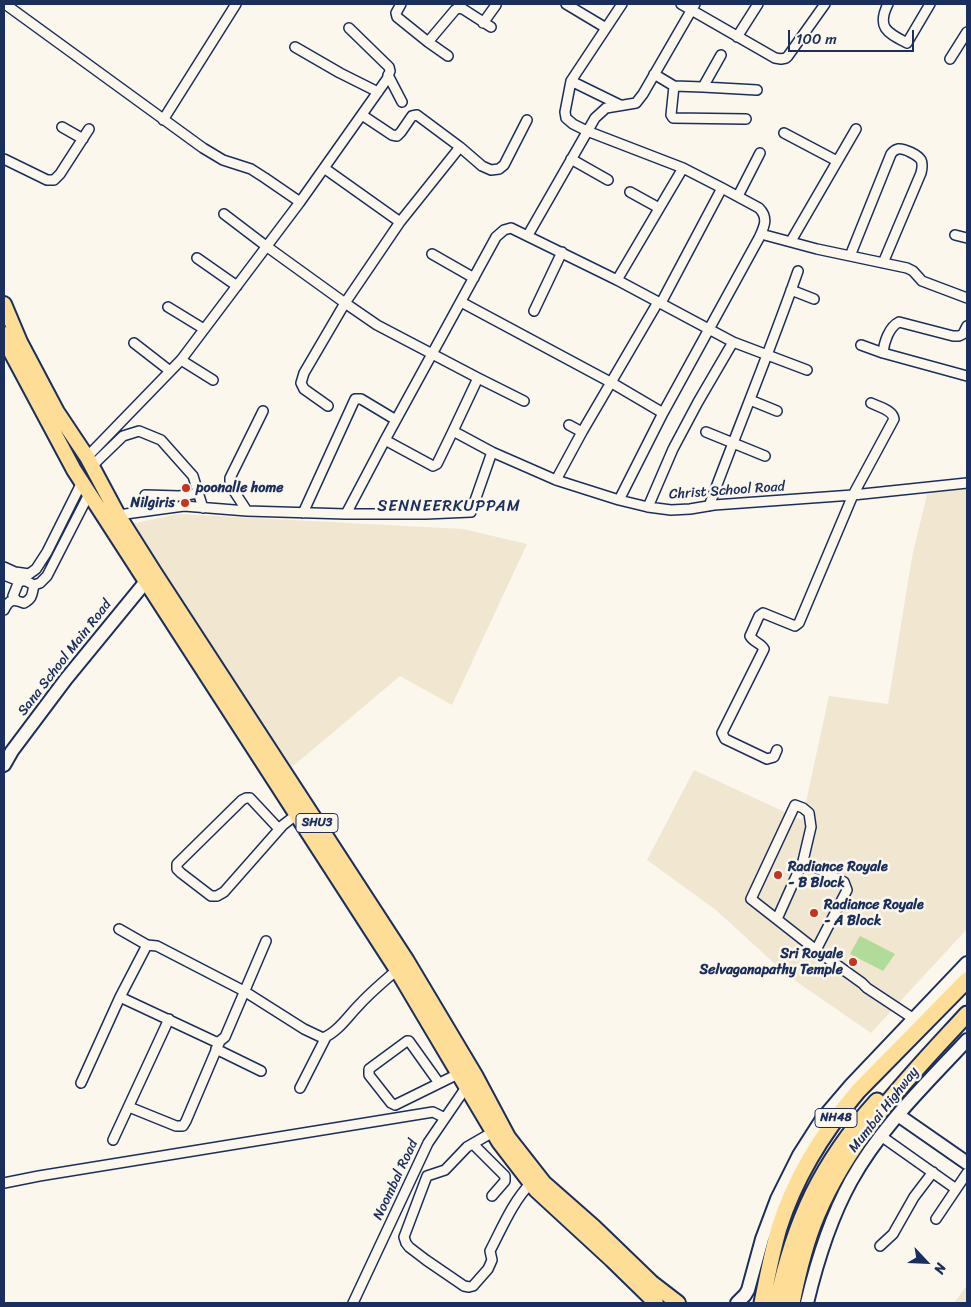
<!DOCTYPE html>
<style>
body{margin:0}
#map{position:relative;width:971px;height:1307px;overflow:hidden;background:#fbf7ec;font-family:Sriracha,sans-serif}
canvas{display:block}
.frame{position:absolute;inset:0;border:5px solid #1b2f5e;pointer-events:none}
.north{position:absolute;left:901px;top:1237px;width:50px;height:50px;-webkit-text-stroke:4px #fbf7ec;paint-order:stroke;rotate:115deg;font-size:14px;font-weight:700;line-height:20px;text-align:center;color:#1b2f5e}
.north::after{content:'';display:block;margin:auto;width:18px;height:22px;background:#1b2f5e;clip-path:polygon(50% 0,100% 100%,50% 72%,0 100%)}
.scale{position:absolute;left:788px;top:30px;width:126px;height:22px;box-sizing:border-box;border:2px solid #1b2f5e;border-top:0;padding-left:6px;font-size:15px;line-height:18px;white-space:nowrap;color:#1b2f5e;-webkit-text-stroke:4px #fbf7ec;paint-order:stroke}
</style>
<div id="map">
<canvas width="971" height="1307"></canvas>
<div class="frame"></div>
<div class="north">N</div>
<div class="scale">100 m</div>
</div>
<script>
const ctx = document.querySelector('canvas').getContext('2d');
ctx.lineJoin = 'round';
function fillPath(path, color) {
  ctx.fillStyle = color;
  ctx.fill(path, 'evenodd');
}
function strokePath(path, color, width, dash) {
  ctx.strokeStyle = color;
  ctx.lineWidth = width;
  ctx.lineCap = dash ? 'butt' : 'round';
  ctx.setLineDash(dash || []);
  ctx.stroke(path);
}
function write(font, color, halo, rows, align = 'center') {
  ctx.font = font + ' Sriracha,sans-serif';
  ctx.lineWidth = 5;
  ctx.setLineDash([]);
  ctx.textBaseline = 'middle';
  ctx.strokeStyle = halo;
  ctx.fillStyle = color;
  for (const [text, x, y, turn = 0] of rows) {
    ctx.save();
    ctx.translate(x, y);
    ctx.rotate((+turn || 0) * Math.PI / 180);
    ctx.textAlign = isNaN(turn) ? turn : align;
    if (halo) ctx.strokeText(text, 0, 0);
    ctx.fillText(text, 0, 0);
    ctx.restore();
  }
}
fillPath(new Path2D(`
 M967 479V929L871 1033 787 975 716 910 647 860 694 770 802 820 829 696 888 704 912 557 930 482Z
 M178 514 463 529 527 544 452 705 400 676 292 767 131 524Z
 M967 1285V1303H954Z`), '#f1e6d0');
fillPath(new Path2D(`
 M860 936 895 954 883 971 850 954Z`), '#b1db99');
const street = new Path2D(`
 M5 4 203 148 223 160 251 169 265 178 300 202
 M401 4 396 13 397 17 428 42 448 56
 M566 4 606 28
 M681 4 775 58 781 59 786 58 788 56 825 4
 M888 4C876 28 888 33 907 43L930 4
 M483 23 496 5
 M737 37 758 4
 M428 42 455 10 458 8 463 9 491 27
 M295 47 340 73 378 92
 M950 59 967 32
 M654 74 674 86 703 87 757 90
 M388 75 402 102
 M571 81 620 105
 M674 86 671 115 673 118 746 119
 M703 87 721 55
 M362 115 392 135 397 136 401 132 412 116 417 115 460 147 482 166 491 170 499 169 504 165 527 120
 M163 120 236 4
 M62 127 83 139
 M784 133 837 161
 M4 159 47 180H54L60 174 89 129
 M571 159 608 180
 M324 168 400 222
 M630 192 659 208
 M738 196 760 153
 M224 214 266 246 345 303 377 325 478 378 524 401
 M761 234 817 249 907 268 913 271 922 281 967 298
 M528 235 595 118 606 108 636 103 643 94 695 4
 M955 235 967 238
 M791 241 856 129
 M432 254 474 278
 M850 256 891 154C893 151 894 150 898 149 904 148 918 155 921 160 923 164 922 169 921 173L883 263
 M197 258 237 286
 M617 280 683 168
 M791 290 814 299
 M461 302 612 383 663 413
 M661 303 722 188
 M168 307 204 329
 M534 311 562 252
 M967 326 963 334 959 336H953L899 322C889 327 884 342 883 353L967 376
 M134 343 170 371
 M861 345 883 353
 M181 360 213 380
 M478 378 453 431 492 452
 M750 400 777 411
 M328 406 304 389 301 383 304 373 345 303 400 222 460 147
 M569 425 582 432
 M706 432 765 456
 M385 440 433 466 437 464 453 431
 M87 457 181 360 300 202 387 79 390 71 389 67 349 28
 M92 466 123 436 139 431 161 440 193 476 203 508
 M556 480 582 432 658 302
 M145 495 179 496 199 493
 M619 500 663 413 759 238C764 227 769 218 759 208L722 188 683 168 587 131 573 124 566 118 565 112 571 81 622 4
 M709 506C738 428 770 351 798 271
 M648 507 673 449 698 402 733 342
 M247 511 230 485V478L263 411
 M303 513 355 399H361L396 420
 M346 514 385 440 496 237 504 230 511 228 617 280 733 342 807 370
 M118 515 184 506 247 511 346 514H426L471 512 492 452 556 480 619 500 648 507 671 510 690 509 714 505 853 495 967 483
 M4 567 15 572 29 574 36 569 47 552 82 482
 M4 575 19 581H26L34 585 40 583 47 576 89 494
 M16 600 13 596 19 581
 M4 610C9 599 13 599 24 603 33 598 32 594 34 585
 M777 750 774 757 767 759 725 739 722 733 764 649C761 643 753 642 750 636L759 616 763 613 795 626 799 623 853 495 894 419C893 410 879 407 871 403
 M279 829 250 798H246L242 800 177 864V869L181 873 211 896H217L224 892 283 825 296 815
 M803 861 844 882 847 890 816 950 862 983 867 988 914 1019
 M777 919 803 861 811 827 809 813 803 808 795 805 751 899 816 950
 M147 945 157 946 244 991 304 1029 323 1038C338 1032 348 1016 360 1004 371 992 384 981 397 970
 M120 997 216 1042 220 1041 225 1037 266 941
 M216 1049 261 1071
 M81 1083 120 997 147 945 119 929
 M439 1083 409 1041H407L369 1069V1075L391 1103 395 1105 458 1074
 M300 1088 326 1037
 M129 1107 176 1126H183L186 1121 220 1041
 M493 1132 467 1147 445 1170 427 1176 404 1237 406 1243 409 1247 426 1260 464 1286 469 1287 473 1286 488 1269 492 1260 490 1251C502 1228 513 1201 531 1183
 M881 1136 956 1189
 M113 1140 169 1019
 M473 1144 505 1176V1181L492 1196
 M4 1183 39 1176 433 1112 445 1118
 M936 1219 967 1173
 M880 1246 893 1234 914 1197 933 1172
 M353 1303 428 1143 469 1083`);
const secondary = new Path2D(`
 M4 765 12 751 66 679 152 574
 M898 1115 967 1163
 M737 1303 745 1295 748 1290 762 1239 777 1199 799 1155 822 1119 851 1085 967 963
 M807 1303C817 1261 830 1219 851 1181 880 1128 926 1084 967 1040`);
const primary = new Path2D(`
 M4 304 20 342 57 412 87 457 118 515 154 572 407 961 475 1075 508 1137 544 1183 594 1227 652 1283 678 1303
 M4 334 12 354 74 470 397 970 499 1142 536 1190 612 1260 656 1303`);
const highway = new Path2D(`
 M762 1303C767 1278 772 1252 779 1228 795 1177 824 1131 858 1091L967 980
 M777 1303C794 1222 821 1163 877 1101
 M792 1303C798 1273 805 1243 817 1215 850 1136 910 1076 967 1014`);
strokePath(street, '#1b2f5e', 12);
strokePath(secondary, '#1b2f5e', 16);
strokePath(primary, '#1b2f5e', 18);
strokePath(highway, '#1b2f5e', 19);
strokePath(street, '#fbf7ec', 9);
strokePath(secondary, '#fbf7ec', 12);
strokePath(primary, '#fede96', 14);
strokePath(highway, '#fede96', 15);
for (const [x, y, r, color] of [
 [186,488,5,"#c8321e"],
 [185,503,5,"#c8321e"],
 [778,875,5,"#c8321e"],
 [814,913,5,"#c8321e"],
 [853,962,5,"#c8321e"]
]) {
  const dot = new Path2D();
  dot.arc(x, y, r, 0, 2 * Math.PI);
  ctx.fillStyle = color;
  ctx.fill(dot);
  strokePath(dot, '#fbf7ec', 2);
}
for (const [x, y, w] of [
 [317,823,42],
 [836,1118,42]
]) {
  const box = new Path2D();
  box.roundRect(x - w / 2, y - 9.5, w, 19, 4);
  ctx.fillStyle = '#fbf7ec';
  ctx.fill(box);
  strokePath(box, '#1b2f5e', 1);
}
write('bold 12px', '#1b2f5e', null, [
 ["SHU3",317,823],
 ["NH48",836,1118]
]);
write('bold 14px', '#1b2f5e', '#fbf7ec', [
 ["poonalle home",196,488],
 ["Nilgiris",175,503,"right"],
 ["Radiance Royale",788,867],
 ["- B Block",788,883],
 ["Radiance Royale",824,905],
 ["- A Block",824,921],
 ["Sri Royale",843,954,"right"],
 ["Selvaganapathy Temple",843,970,"right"]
], 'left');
write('14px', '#1b2f5e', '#fbf7ec', [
 ["Christ School Road",727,491,-4],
 ["Sana School Main Road",65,658,-52],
 ["Mumbai Highway",884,1110,-52],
 ["Noombal Road",396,1180,-65]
]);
ctx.letterSpacing = '1px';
write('16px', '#1b2f5e', '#fbf7ec', [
 ["SENNEERKUPPAM",449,507]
]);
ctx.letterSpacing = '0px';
</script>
